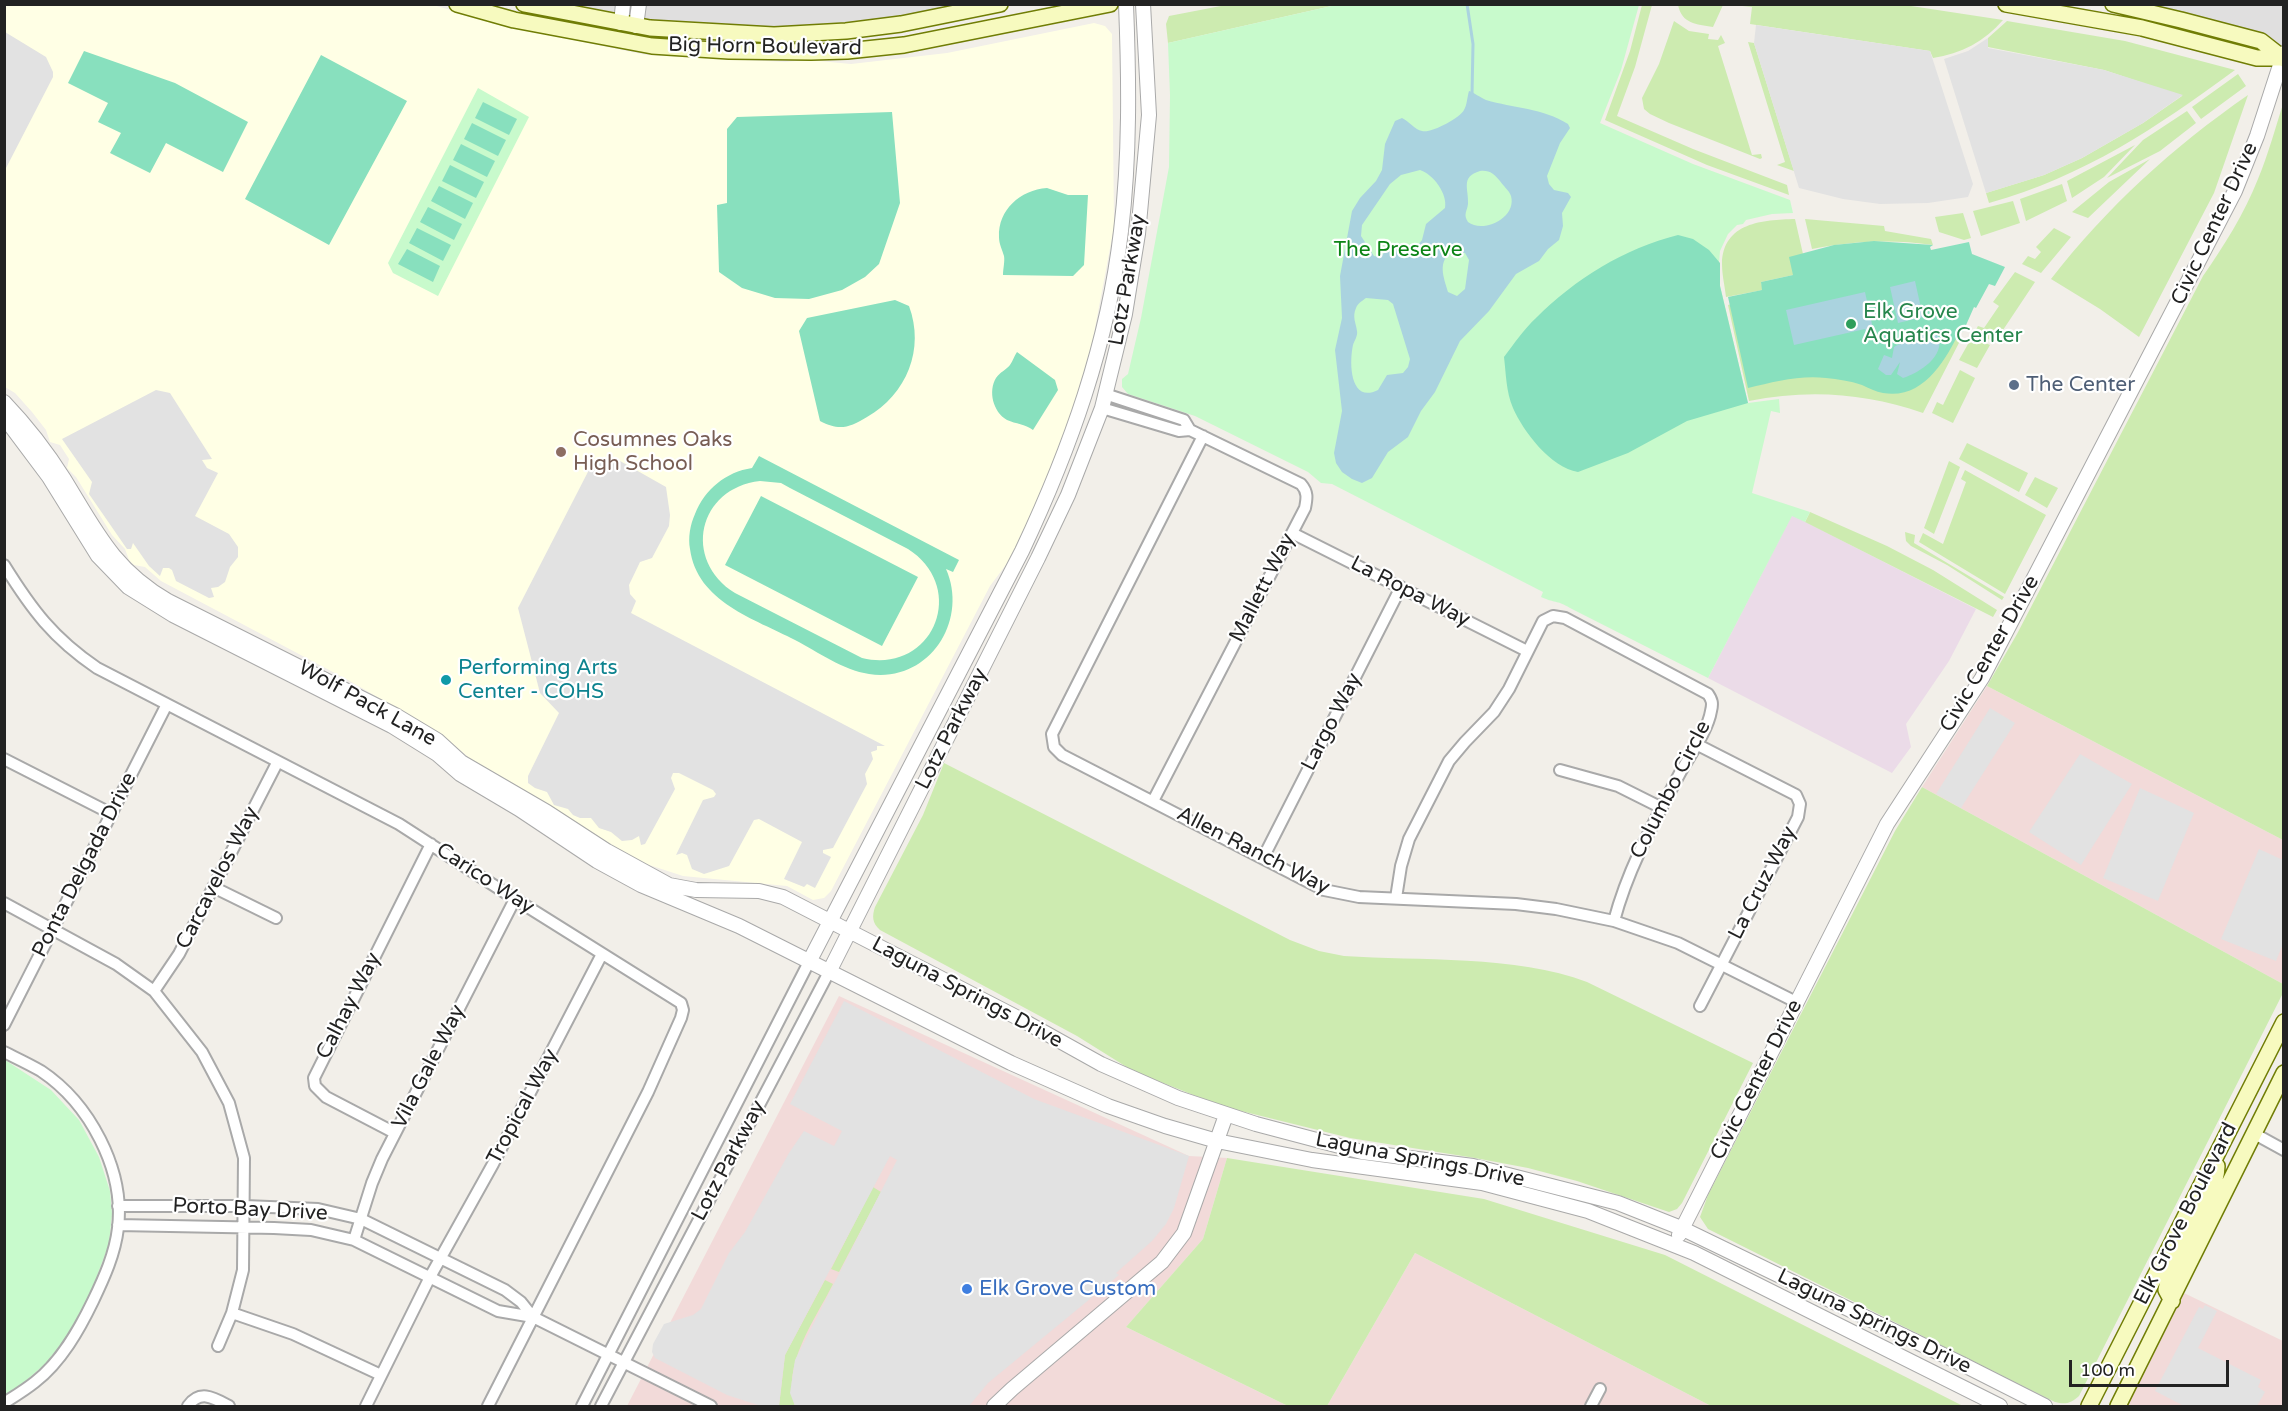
<!DOCTYPE html>
<style>
body{margin:0}
#map{position:relative;width:2288px;height:1411px;overflow:hidden;background:#f2efe9;font-family:"Varela Round",sans-serif}
canvas{display:block}
.frame{position:absolute;inset:0;border:6px solid #222;pointer-events:none}
.scale{position:absolute;left:2069px;top:1360px;width:160px;height:27px;box-sizing:border-box;border:3px solid #222;border-top:0;padding-left:8px;font-size:18px;line-height:21px;white-space:nowrap;color:#222;-webkit-text-stroke:4px #fff;paint-order:stroke}
</style>
<div id="map">
<canvas width="2288" height="1411"></canvas>
<div class="frame"></div>
<div class="scale">100 m</div>
</div>
<script>
const ctx = document.querySelector('canvas').getContext('2d');
ctx.lineJoin = 'round';
function fillPath(path, color) {
  ctx.fillStyle = color;
  ctx.fill(path, 'evenodd');
}
function strokePath(path, color, width, dash) {
  ctx.strokeStyle = color;
  ctx.lineWidth = width;
  ctx.lineCap = dash ? 'butt' : 'round';
  ctx.setLineDash(dash || []);
  ctx.stroke(path);
}
function write(font, color, halo, rows, align = 'center') {
  ctx.font = font + ' "Varela Round",sans-serif';
  ctx.lineWidth = 4.5;
  ctx.setLineDash([]);
  ctx.textBaseline = 'middle';
  ctx.strokeStyle = halo;
  ctx.fillStyle = color;
  for (const [text, x, y, turn = 0] of rows) {
    ctx.save();
    ctx.translate(x, y);
    ctx.rotate((+turn || 0) * Math.PI / 180);
    ctx.textAlign = isNaN(turn) ? turn : align;
    if (halo) ctx.strokeText(text, 0, 0);
    ctx.fillText(text, 0, 0);
    ctx.restore();
  }
}
fillPath(new Path2D(`
 M521 5H1000L846 31 650 28 627 36Z
 M2113 5H2283V59L2261 41Z`), '#e0dfdf');
fillPath(new Path2D(`
 M1987 686 2283 840V984L1922 787Z
 M839 996 1189 1156 1227 1158 1203 1239 1126 1327 1288 1406H627Z
 M1415 1253 1711 1406H1327Z
 M2184 1293 2283 1341V1406H2126Z`), '#f2dad9');
fillPath(new Path2D(`
 M1792 515 1976 609 1949 661 1906 724 1911 747 1892 773 1708 678Z`), '#ebdbe8');
fillPath(new Path2D(`
 M4 5H433L511 27 646 55 785 62 809 60 851 64 947 53 1094 23 1105 26 1112 34 1114 227 1092 344 1067 428 1043 492 1014 554 990 586 831 891 824 898 813 900 787 886 683 876 637 861 565 815 474 762 445 737 429 727 348 680 161 581 145 567 134 565 129 560 125 549 112 535 76 477 67 468 69 459 60 445 50 442 46 430 32 412 15 393 5 387Z`), '#ffffe5');
fillPath(new Path2D(`
 M1898 4 2003 20C1985 41 1961 54 1933 58L1930 51 1750 24 1752 7 1733 5Z
 M1226 5H1336L1168 43 1166 24 1169 16Z
 M1642 5H1652L1635 67 1617 116 1693 149 1787 185 1789 195 1707 165 1605 120 1630 51Z
 M1678 5V4L1723 5 1713 27C1696 24 1682 24 1678 5Z
 M1674 21 1689 31 1709 34 1708 39 1718 40 1721 35 1725 43 1718 46 1752 155 1761 154 1762 158 1760 159 1669 123 1650 114 1644 109 1642 98 1659 64Z
 M2007 21 2125 41 2235 70C2156 128 2085 176 1989 203L1986 193 2044 175 2082 158 2143 123 2182 96 2104 70 1988 47V38Z
 M1748 42 1754 43 1794 171 1777 165 1785 162Z
 M2238 74 2246 86 2201 119 2192 107Z
 M2248 95 2214 193 2139 337 2100 309 2051 279C2107 207 2173 147 2248 95Z
 M2283 104V840L1987 686 2017 634 2203 276C2224 246 2244 214 2258 179 2268 155 2275 129 2283 104Z
 M2187 111 2196 123 2160 151 2107 178 2143 140Z
 M2135 145 2104 177 2072 198 2067 181Z
 M2150 159 2088 218 2072 212 2109 182Z
 M2062 184 2067 201 2026 221 2020 199Z
 M2013 201 2020 223 1981 236 1973 211Z
 M1963 213 1971 238 1964 240 1939 232 1935 217Z
 M1795 219 1803 254 1793 275 1761 282 1763 290 1726 297C1725 287 1722 275 1722 264 1723 222 1763 220 1795 219Z
 M1805 219 1884 226 1885 231 1931 239 1933 245C1891 239 1853 241 1812 249Z
 M2054 228 2071 237 2041 273 2022 264 2028 256 2035 259 2041 252 2036 247Z
 M2015 272 2035 282 1995 342 1974 333 1978 326 1984 328 1999 306 1993 302Z
 M1735 303 1950 331 1962 337 1923 413C1865 393 1809 389 1749 401L1728 305Z
 M1972 337 1990 345 1977 368 1959 360Z
 M1960 370 1975 378 1953 423 1932 413 1937 402 1943 405Z
 M1967 443 2028 473 2019 492 1959 459Z
 M1949 461 1960 467 1934 534 1924 528Z
 M1965 470 2046 515 2005 594 1919 542 1923 533 1943 544 1966 482 1961 479Z
 M2035 477 2058 488 2047 508 2025 495Z
 M1810 512 1887 546 1933 570 1997 610 1993 617 1805 522Z
 M1905 532 1915 535 1914 543 2004 597 2002 600 1947 565 1911 546 1906 541Z
 M944 763 1290 940 1319 951 1344 956C1419 961 1516 955 1587 982L1753 1063 1682 1203 1677 1209 1669 1212 1577 1181 1528 1168 1475 1158 1350 1138 1233 1109 1196 1096 1133 1071 1077 1036 880 930C872 923 872 916 875 907L923 815Z
 M1922 787 2283 984V993L2079 1396C2071 1403 2066 1405 2055 1402L1708 1229 1700 1217 1708 1195 1895 831Z
 M1227 1158 1484 1199 1665 1255 1963 1406H1711L1415 1253 1327 1406H1288L1126 1327 1203 1239Z
 M873 1187 881 1192 839 1272 831 1269Z
 M825 1280 833 1284C815 1320 781 1365 795 1406H779L785 1355Z`), '#cdebb0');
fillPath(new Path2D(`
 M1336 5H1639L1621 70 1600 123 1693 164 1790 200 1793 213 1772 214 1746 220 1743 224 1737 225 1728 234 1720 251 1718 277 1748 403 1779 399 1780 413 1771 411 1752 493 1810 512 1805 522 1792 516 1708 678 1570 608C1557 600 1554 603 1541 597L1543 592 1332 484 1321 483 1308 472 1195 416 1128 394 1122 387V379L1128 374 1141 318 1169 167 1170 95 1168 43Z
 M478 88 529 117 438 296 393 273 388 263Z
 M5 1060 51 1090 79 1120 99 1157 110 1191 112 1214 109 1244 85 1308 62 1343 45 1364 5 1399Z`), '#c8facc');
fillPath(new Path2D(`
 M84 51 175 83 248 122 223 172 166 143 150 173 110 153 121 133 98 122 108 103 68 83Z
 M321 55 407 101 329 245 245 199Z
 M483 102 517 119 509 135 475 118Z
 M892 112 900 203 879 264 865 277 842 290 809 299 775 298 742 288 719 272 717 205 727 203V129L737 117Z
 M472 123 506 140 498 156 464 139Z
 M461 144 495 161 487 177 453 160Z
 M450 165 484 182 476 198 442 181Z
 M439 186 473 203 465 219 431 201Z
 M1047 188 1068 195H1088L1084 265 1073 276 1003 275C1003 269 1005 261 1004 256 1002 249 999 244 999 237 998 210 1020 190 1047 188Z
 M428 207 462 224 454 240 420 222Z
 M417 228 451 245 443 261 409 243Z
 M1678 235 1693 239 1709 250 1720 263V286L1748 403 1687 421 1628 453 1578 472C1551 468 1523 431 1513 408 1506 392 1506 373 1504 357 1514 344 1524 329 1536 318 1575 279 1625 248 1678 235Z
 M1874 241 1933 245 1930 247 1931 250 1969 242 1972 254 2005 267 1995 286 1989 284 1976 308 1974 307 1963 332 1960 331C1945 361 1923 400 1883 393 1876 392 1869 388 1862 385 1850 381 1838 379 1826 378 1799 375 1774 382 1748 388L1728 297 1762 290 1761 282 1793 275 1789 257 1834 245Z
 M407 249 440 266 433 282 398 264Z
 M895 300 909 306C925 349 907 394 867 417 849 428 839 431 820 421L799 331 807 318Z
 M1017 352 1055 380 1058 390 1033 430C1025 424 1016 424 1007 420 993 412 988 391 996 378 1000 372 1006 370 1010 365 1013 361 1014 356 1017 352Z
 M759 456 959 560 953 572 946 569C969 621 929 683 869 674 843 670 818 652 795 640 755 619 697 602 690 549 688 538 690 525 695 514 705 489 726 472 752 468ZM760 481 781 483 790 488 908 549C969 588 933 675 862 658L735 593C682 560 698 488 760 481Z
 M761 496 918 577 882 646 725 565Z`), '#88e0be');
fillPath(new Path2D(`
 M1756 25 1930 51 1973 184 1968 197 1928 203 1880 204 1843 199 1799 188 1754 43Z
 M5 32 46 57 53 72V77L5 170Z
 M1988 38V48L2104 70 2183 95 2143 123 2082 158 2044 175 1986 193 1944 59 1968 51Z
 M156 390 170 393 212 459 202 460 207 468 218 473 195 516 229 534 238 547V557L230 567 225 582 218 587 211 588 214 597 209 598 176 581 172 570 169 568H163L160 576 149 566 133 543 131 549H127L89 494 92 482 62 439Z
 M613 457 666 487 670 515 669 526 652 558 640 562 629 585 630 594 636 601 631 613 885 746H877V750L871 752 873 759 865 774 867 784 833 848 823 850V853L831 857 815 888 807 884 804 887 784 879 802 842 759 819 754 820 729 866 704 874 692 869 687 855 682 853 676 855 703 800 714 797 716 794 713 790 679 773H673L671 778 675 789 645 844 641 845 639 836 632 840 622 841 611 832 599 828 591 818H580L573 815 568 809 554 805 547 792 535 788 528 783V776L559 713 540 693 518 608 592 464Z
 M1990 708 2015 723 1961 808 1936 794Z
 M2080 754 2132 784 2081 865 2029 832Z
 M2140 788 2194 813 2158 901 2103 878Z
 M2259 849 2283 860V944L2276 961 2221 939Z
 M844 1001 1034 1099 1189 1156 1174 1208 1166 1224 1152 1241 1116 1273 1119 1275 988 1383 969 1406H795L790 1393 795 1360 897 1160 890 1156 785 1355 779 1406H761L727 1395 655 1358 652 1352 653 1344 664 1324 693 1315 701 1309 729 1253 745 1232 789 1153 804 1131 834 1146 842 1131 790 1104Z
 M2205 1305 2217 1311 2198 1348 2261 1380 2258 1387 2265 1392 2257 1406H2184L2155 1391 2199 1307 2203 1309Z`), '#e2e2e2');
fillPath(new Path2D(`
 M1469 91C1475 93 1479 97 1486 100 1513 108 1543 108 1568 124L1570 128 1560 143 1547 176 1549 184 1554 190 1568 193 1571 197 1562 213 1563 226 1559 240 1548 249 1539 261 1516 274 1489 311 1460 341 1435 392 1421 411 1408 437 1388 452 1372 478 1362 483 1352 479 1342 472 1336 463 1334 453 1342 411 1335 350 1342 318 1340 276 1352 211 1360 198 1376 181 1382 170 1385 144 1395 121 1402 118C1409 121 1415 130 1422 131 1430 134 1460 118 1464 110 1467 105 1467 98 1469 91ZM1420 170C1433 174 1448 194 1445 208L1426 224 1422 240 1418 245 1412 248 1390 247 1380 257 1374 256 1361 236 1362 225 1390 184 1401 175ZM1480 171C1490 170 1494 174 1500 181 1503 186 1509 190 1511 196 1517 218 1483 234 1468 222 1463 214 1467 212 1468 204 1469 189 1460 177 1480 171ZM1454 251 1465 253 1469 260 1465 289 1457 296 1448 292C1444 278 1436 260 1454 251ZM1366 298 1388 300 1393 304 1410 359 1408 367 1403 373 1387 375 1378 390C1350 404 1349 363 1353 345 1354 341 1358 336 1357 331 1356 323 1352 317 1356 308 1358 303 1362 301 1366 298Z
 M1915 281 1923 317 1898 323 1890 287Z
 M1865 292 1875 338 1868 339 1865 329 1794 345 1786 310Z
 M1929 332 1938 336C1946 356 1919 373 1903 378L1897 374 1900 362 1891 375H1886L1878 369 1884 355 1892 358 1894 347 1918 334Z`), '#aad3df');
strokePath(new Path2D(`
 M1467 4 1473 44 1472 95`), '#aad3df', 3);
const minor = new Path2D(`
 M1105 394 1184 420 1190 430
 M1102 408 1179 431 1190 430 1301 484C1308 492 1307 498 1305 508L1153 801
 M1203 436 1052 734 1054 747 1062 755 1324 890 1359 897 1516 904 1556 909 1614 921 1678 943 1796 1002
 M1292 533 1527 651
 M4 565C32 610 53 638 97 668L399 824 515 899 681 1003 683 1010 681 1018 648 1092 488 1406
 M1696 744 1796 795 1800 804 1798 817 1700 1006
 M4 759 112 814
 M1560 770 1618 786 1662 808
 M1263 858 1401 587
 M213 887 276 918
 M1396 898 1401 866 1409 839 1449 761 1465 742 1494 712 1509 689 1543 621 1553 616 1565 618 1708 694C1712 700 1713 703 1711 711 1708 730 1690 755 1680 773 1654 822 1628 868 1614 921
 M4 903 116 964 154 991 202 1052 229 1103 244 1158 243 1270 232 1313 218 1346
 M154 991 179 954 277 763
 M4 1025 166 706
 M4 1052C16 1058 29 1064 41 1071 89 1103 125 1169 118 1228 115 1254 104 1278 93 1301 79 1330 61 1362 35 1382 25 1390 15 1396 4 1403
 M395 1133 326 1097 315 1086 314 1078 431 844
 M2253 1133 2284 1150
 M118 1206H245L318 1209 361 1219 505 1290 521 1302 533 1317
 M118 1225 274 1228 311 1230 354 1240 498 1311 533 1317 711 1406
 M354 1240 372 1183 382 1159 515 899
 M232 1313 293 1334 381 1375
 M188 1406C200 1389 214 1398 229 1406
 M366 1406 430 1277 493 1164 602 954
 M582 1406 809 962
 M601 1406 829 972
 M1591 1406 1600 1389`);
const tertiary = new Path2D(`
 M621 23 623 4
 M636 26 639 4
 M4 402C27 426 47 452 64 479 96 531 113 569 168 601L397 716 437 740 461 762 547 812 607 851 669 885 696 890 759 891 783 897 1022 1020 1101 1064 1178 1098 1256 1124 1362 1152 1473 1166 1618 1203 1681 1228 1962 1364 2045 1406
 M4 417 49 477 98 556 128 587 173 615 392 726 437 754 460 774 519 809 597 861 641 885 739 926 1011 1063 1108 1106 1165 1126 1217 1141 1312 1160 1482 1183 1588 1211 1694 1253 2000 1406
 M809 962 1022 551C1070 449 1108 344 1121 231 1130 156 1129 80 1126 4
 M829 972 1038 558 1068 495 1102 408 1125 314 1138 234 1149 115 1143 4
 M1679 1235 1887 824 1982 678 2235 191 2257 136 2284 53
 M994 1406 1012 1389 1162 1262 1184 1233 1226 1115`);
const secondary = new Path2D(`
 M457 4 514 20 652 46 729 51 811 52 847 51 904 45 1110 4
 M524 4 650 28 774 35 846 31 901 24 1000 4
 M2006 4 2142 28 2257 58H2282
 M2113 4 2181 20 2261 41 2284 59
 M2172 1301 2166 1290C2168 1281 2170 1272 2173 1263 2185 1237 2217 1194 2217 1166
 M2089 1406 2284 1022
 M2118 1406 2284 1073`);
strokePath(minor, '#a9a9a9', 14);
strokePath(tertiary, '#a9a9a9', 16);
strokePath(secondary, '#707d05', 18);
strokePath(minor, '#fff', 10);
strokePath(tertiary, '#fff', 14);
strokePath(secondary, '#f7fabf', 15);
for (const [x, y, r, color] of [
 [1851,324,6,"#2e9e5b"],
 [2014,385,6,"#5c6f8a"],
 [561,452,6,"#8d6e63"],
 [446,680,6,"#0f9aa8"],
 [967,1289,6,"#3f7fe0"]
]) {
  const dot = new Path2D();
  dot.arc(x, y, r, 0, 2 * Math.PI);
  ctx.fillStyle = color;
  ctx.fill(dot);
  strokePath(dot, '#fff', 2);
}
write('21px', '#222', '#fff', [
 ["Big Horn Boulevard",765,47,1],
 ["Civic Center Drive",2215,224,-65],
 ["Lotz Parkway",1128,280,-80],
 ["Mallett Way",1263,588,-63],
 ["La Ropa Way",1410,592,27],
 ["Civic Center Drive",1990,654,-60],
 ["Wolf Pack Lane",367,704,29],
 ["Largo Way",1332,722,-63],
 ["Lotz Parkway",952,729,-63],
 ["Columbo Circle",1671,790,-63],
 ["Allen Ranch Way",1253,851,27],
 ["Ponta Delgada Drive",85,865,-63],
 ["Carcavelos Way",218,878,-63],
 ["Carico Way",485,879,33],
 ["La Cruz Way",1763,883,-63],
 ["Laguna Springs Drive",967,993,28],
 ["Calhay Way",349,1006,-63],
 ["Vila Gale Way",429,1067,-63],
 ["Civic Center Drive",1757,1080,-63],
 ["Tropical Way",523,1107,-62],
 ["Laguna Springs Drive",1420,1160,11],
 ["Lotz Parkway",729,1161,-62],
 ["Porto Bay Drive",250,1210,3],
 ["Elk Grove Boulevard",2186,1214,-63],
 ["Laguna Springs Drive",1874,1322,26]
]);
write('21px', '#0c8416', '#fff', [
 ["The Preserve",1398,250]
]);
write('21px', '#27864d', '#fff', [
 ["Elk Grove",1863,312],
 ["Aquatics Center",1863,336]
], 'left');
write('21px', '#4e5e75', '#fff', [
 ["The Center",2026,385]
], 'left');
write('21px', '#785e54', '#fff', [
 ["Cosumnes Oaks",573,440],
 ["High School",573,464]
], 'left');
write('21px', '#0d838f', '#fff', [
 ["Performing Arts",458,668],
 ["Center - COHS",458,692]
], 'left');
write('21px', '#366cbe', '#fff', [
 ["Elk Grove Custom",979,1289]
], 'left');
</script>
